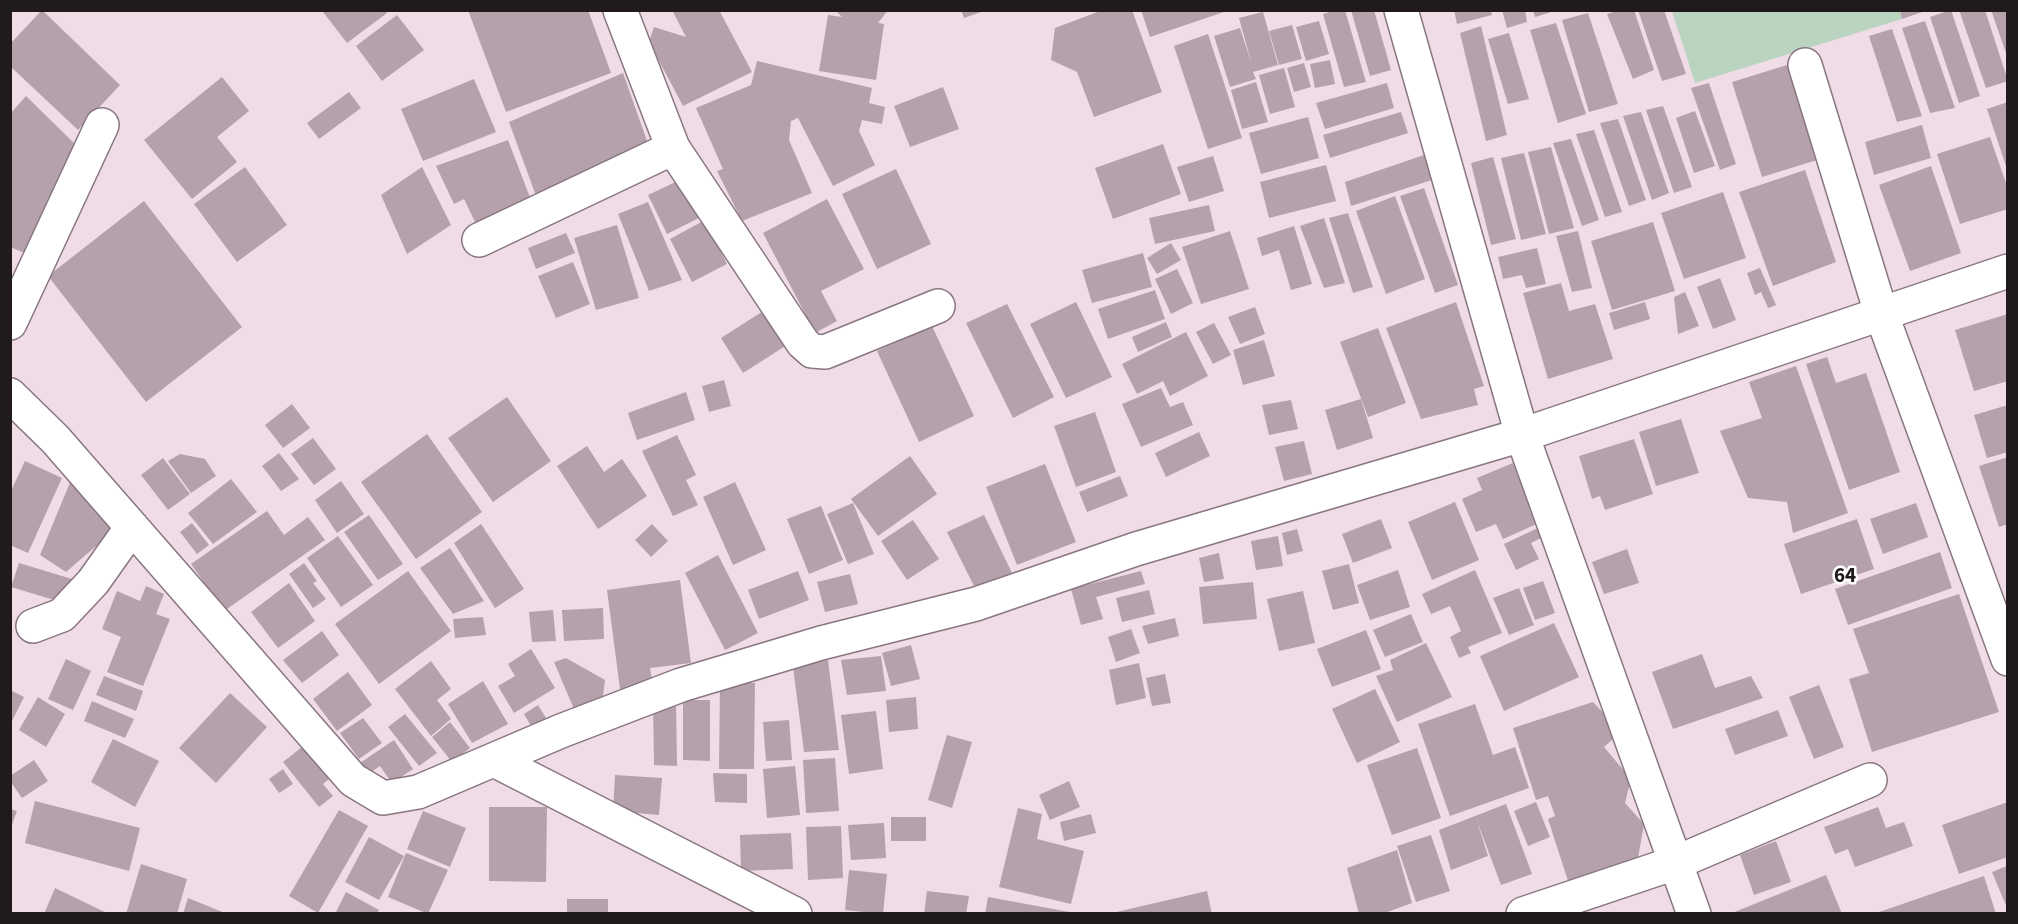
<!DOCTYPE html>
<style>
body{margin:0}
#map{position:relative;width:2018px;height:924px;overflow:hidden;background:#f0dce7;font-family:"Source Sans 3",sans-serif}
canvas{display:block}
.frame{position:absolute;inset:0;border:12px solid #211a1d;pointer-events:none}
</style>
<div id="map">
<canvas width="2018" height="924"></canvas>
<div class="frame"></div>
</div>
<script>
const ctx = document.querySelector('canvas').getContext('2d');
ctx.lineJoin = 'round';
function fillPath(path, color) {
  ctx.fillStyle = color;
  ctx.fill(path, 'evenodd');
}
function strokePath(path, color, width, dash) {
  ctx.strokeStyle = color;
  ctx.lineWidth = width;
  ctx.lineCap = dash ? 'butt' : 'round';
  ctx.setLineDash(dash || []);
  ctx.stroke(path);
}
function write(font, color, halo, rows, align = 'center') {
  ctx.font = font + ' "Source Sans 3",sans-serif';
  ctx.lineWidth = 5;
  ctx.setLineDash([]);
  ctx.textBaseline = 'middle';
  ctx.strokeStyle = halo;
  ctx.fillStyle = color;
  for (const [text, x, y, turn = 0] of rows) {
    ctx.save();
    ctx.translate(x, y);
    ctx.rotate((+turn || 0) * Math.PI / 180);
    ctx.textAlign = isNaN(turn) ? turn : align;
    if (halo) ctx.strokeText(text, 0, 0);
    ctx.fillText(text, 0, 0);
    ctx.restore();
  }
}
fillPath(new Path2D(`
 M1900 10 1902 19 1695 83 1672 11Z`), '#bbd4c0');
fillPath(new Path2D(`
 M42 10 120 85 78 130 10 66V44Z
 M385 10 387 13 347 43 323 12Z
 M468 10H588L611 73 506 112Z
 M672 10H719L752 72 683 106 649 42 654 27 686 37Z
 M835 10H888L878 23 884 24 876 80 819 71 828 15 842 17Z
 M961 10H984V11L964 18Z
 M1103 10H1132L1162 92 1094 117 1077 72 1051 60 1055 28Z
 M1141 10H1223L1224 12 1150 37Z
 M1336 10H1345L1366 82 1344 87 1323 14Z
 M1351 10H1374L1391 70 1370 76Z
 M1454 10H1491L1492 15 1457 24Z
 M1502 10H1525L1527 22 1507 28Z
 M1533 10H1555V11L1535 17Z
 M1620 10H1634L1654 70 1633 79 1607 14Z
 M1638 10H1664L1686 74 1662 81Z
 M1900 10H1925V11L1902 19Z
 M1951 10 1980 96 1959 103 1930 17Z
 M1959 10H1985L2008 81 1986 88Z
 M1991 10H2008V56H2007Z
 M1263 12 1278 65 1253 72 1256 79 1230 87 1214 36 1240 28 1252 65 1239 18Z
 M1588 13 1618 104 1589 112 1562 20Z
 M397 15 424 50 382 81 356 46Z
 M1319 21 1329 54 1306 61 1296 27Z
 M1925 21 1955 108 1930 113 1902 28Z
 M1556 23 1586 114 1558 123 1530 30Z
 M1292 25 1302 59 1279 65 1269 31Z
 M1481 26 1507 135 1486 141 1460 33Z
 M1892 29 1922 116 1897 122 1869 36Z
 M1509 33 1529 99 1508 104 1488 39Z
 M1208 34 1242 138 1208 149 1174 46Z
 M1330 60 1335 84 1315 88 1310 64Z
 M757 61 872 88 869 103 885 107 882 124 862 120 859 131 875 165 833 186 798 118 791 121 789 140 812 193 742 221 717 171 723 169 696 108 751 85Z
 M1304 63 1311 87 1294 92 1287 68Z
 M1787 65 1817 160 1762 177 1732 82Z
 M1284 68 1295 107 1270 114 1259 75Z
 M623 73 653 158 539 204 509 122Z
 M222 77 249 111 217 137 237 162 192 199 144 140Z
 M474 79 496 132 423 161 401 109Z
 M1256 82 1268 122 1242 129 1231 90Z
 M1387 83 1394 108 1325 129 1316 103Z
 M1709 83 1736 164 1720 170 1691 88Z
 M943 87 959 129 910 147 894 106Z
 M349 92 361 108 319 139 307 123Z
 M26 96 75 144 32 256 10 247V114Z
 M2008 102V169H2007L1987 109Z
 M1663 106 1692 187 1674 193 1646 110Z
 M1695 111 1715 166 1694 173 1676 118Z
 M1401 112 1408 133 1330 158 1323 135Z
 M1641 112 1669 193 1652 200 1623 116Z
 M1308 117 1319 158 1261 174 1249 133Z
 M1618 119 1646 200 1629 206 1600 123Z
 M1922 125 1931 158 1874 175 1865 142Z
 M1594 130 1622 212 1605 217 1576 134Z
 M1990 137 2008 189V209L1960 224 1937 154Z
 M1571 139 1599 220 1582 226 1553 143Z
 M508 140 531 200 476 224 464 199 454 204 436 166Z
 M1163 144 1181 194 1113 219 1095 168Z
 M1551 147 1574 228 1549 234 1528 152Z
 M1524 153 1546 234 1521 240 1501 158Z
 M1424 155 1432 180 1351 206 1345 182Z
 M1213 156 1224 191 1189 202 1177 167Z
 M1493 157 1516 239 1491 245 1471 163Z
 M1326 165 1336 201 1269 218 1260 182Z
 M1931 166 1961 253 1910 271 1879 185Z
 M245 167 287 225 237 262 194 204Z
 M422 167 451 225 407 254 381 195Z
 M896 169 931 244 877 269 842 194Z
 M1805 170 1836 262 1773 286 1739 192Z
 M684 178 703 216 667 234 648 195Z
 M1424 188 1458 285 1435 293 1400 196Z
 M1723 192 1746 258 1684 279 1661 213Z
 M1395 196 1425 279 1386 294 1356 211Z
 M827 199 864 269 821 291 837 321 815 333 763 233Z
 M144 201 242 327 146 402 48 276Z
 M648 202 682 280 649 291 618 214Z
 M1209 205 1215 231 1155 244 1149 218Z
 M1348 213 1373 287 1353 293 1329 218Z
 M1324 218 1345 283 1324 288 1300 226Z
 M705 220 727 264 692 282 670 239Z
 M1653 222 1675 291 1612 310 1591 241Z
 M617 225 639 298 596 310 574 238Z
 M1294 226 1312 284 1291 290 1279 250 1262 256 1257 238Z
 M1230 231 1249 289 1201 304 1182 247Z
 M1578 231 1592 288 1572 292 1556 236Z
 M566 233 575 253 536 269 528 248Z
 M1171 243 1181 260 1157 274 1147 258Z
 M1537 248 1546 284 1526 288 1522 275 1503 279 1498 257Z
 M1143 253 1152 287 1092 303 1082 270Z
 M573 262 590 304 556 318 538 276Z
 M1760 268 1776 305 1768 308 1761 292 1755 295 1747 273Z
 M1177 269 1193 303 1171 314 1155 279Z
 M1720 278 1736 320 1713 329 1697 287Z
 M1561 283 1569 311 1595 304 1613 359 1548 379 1523 293Z
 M1155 290 1165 319 1108 339 1098 309Z
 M1685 292 1699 326 1678 334 1674 297Z
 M1076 302 1112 377 1066 398 1030 324Z
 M1456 302 1484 386 1474 389 1478 405 1421 419 1386 328Z
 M1645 302 1650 319 1614 330 1609 313Z
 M1007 304 1054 397 1013 418 966 323Z
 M1255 307 1265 334 1240 344 1228 317Z
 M768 308 790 343 743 373 721 338Z
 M2008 314V381L1974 391 1955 330Z
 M1166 322 1172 337 1138 352 1132 337Z
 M1214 323 1231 355 1213 364 1196 332Z
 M932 326 974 416 919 442 877 351Z
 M1378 328 1406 403 1368 417 1340 342Z
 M1186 332 1208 376 1170 396 1163 381 1137 394 1122 364Z
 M1264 340 1275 376 1243 385 1233 350Z
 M1827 357 1836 383 1866 373 1900 472 1849 490 1806 364Z
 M1796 366 1848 513 1793 533 1787 502 1748 498 1720 431 1762 418 1749 382Z
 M724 380 731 406 709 412 702 386Z
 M1161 388 1170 407 1183 402 1193 425 1141 447 1122 404Z
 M686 392 695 420 637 440 628 413Z
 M507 397 551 461 493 502 448 438Z
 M1361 399 1373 438 1337 450 1325 410Z
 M1291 400 1298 429 1269 435 1262 405Z
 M292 404 310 428 283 448 265 425Z
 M2008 405V452L1987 458 1974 415Z
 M1095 412 1116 472 1076 487 1054 426Z
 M1681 419 1699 473 1656 486 1639 432Z
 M1199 432 1210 456 1166 477 1155 453Z
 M427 434 482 512 416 559 361 482Z
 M677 435 696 475 686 480 698 505 673 516 642 451Z
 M313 438 336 469 314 485 291 454Z
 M1634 439 1653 494 1605 510 1600 496 1592 499 1579 456Z
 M1304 441 1312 474 1284 481 1275 447Z
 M587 446 604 472 622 459 647 496 598 529 557 466Z
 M279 453 299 479 281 491 262 466Z
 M180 454 205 459 216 476 191 493 168 461Z
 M910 456 937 494 878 536 851 499Z
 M2008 457V524L1999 527 1979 466Z
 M163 458 190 494 168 510 141 475Z
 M25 461 62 478 28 553 10 545V493Z
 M1513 463 1539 523 1503 539 1496 524 1476 532 1462 499 1482 490 1477 478Z
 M1045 464 1076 542 1017 565 986 487Z
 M1120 476 1128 496 1087 512 1079 492Z
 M231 479 257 512 213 544 188 513Z
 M71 480 116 529 66 572 40 555Z
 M341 481 364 514 337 533 315 500Z
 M735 482 766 550 733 565 703 497Z
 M1455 502 1479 560 1432 580 1408 522Z
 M853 503 874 554 848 564 827 514Z
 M1916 503 1928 537 1883 554 1870 519Z
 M821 506 843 560 809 574 787 519Z
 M267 511 284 535 308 517 325 540 224 611 191 564Z
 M369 515 403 564 378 580 344 532Z
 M984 515 1012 573 974 586 947 532Z
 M1381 519 1392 548 1353 563 1342 534Z
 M1857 519 1874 569 1801 594 1784 544Z
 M913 520 939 559 907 580 881 541Z
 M192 523 209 545 197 554 180 532Z
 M481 524 524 589 495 608 454 543Z
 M652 524 668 541 651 557 635 540Z
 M1538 528 1543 537 1531 543 1539 559 1516 570 1504 544Z
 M1297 529 1303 551 1287 555 1282 533Z
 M338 536 373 585 341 607 307 558Z
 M1278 536 1283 566 1256 570 1251 541Z
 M450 548 484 601 453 614 420 568Z
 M1627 549 1639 583 1604 594 1592 562Z
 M1940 552 1952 588 1848 625 1835 589Z
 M1219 553 1224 579 1204 582 1199 558Z
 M718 555 758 633 725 650 685 573Z
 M19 563 72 579 64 603 11 587Z
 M304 563 317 581 313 583 326 599 313 608 289 574Z
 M1349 564 1359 603 1333 610 1322 571Z
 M1398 570 1410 607 1370 620 1357 585Z
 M1475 570 1502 633 1468 647 1471 653 1459 658 1450 637 1461 631 1450 606 1431 614 1422 594Z
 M408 571 451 631 379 684 335 624Z
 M798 571 809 600 759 619 748 590Z
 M1141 571 1145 584 1096 597 1103 619 1081 625 1071 589Z
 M850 574 858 604 825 612 817 582Z
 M680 580 691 663 650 668 653 685 620 689 607 590Z
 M1543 581 1555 613 1535 620 1523 588Z
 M1253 582 1257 619 1203 624 1199 587Z
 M289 583 315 621 278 648 251 612Z
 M146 586 164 594 156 614 170 619 143 686 107 672 121 637 102 629 117 591 140 601Z
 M1519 588 1534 625 1509 635 1493 598Z
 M1149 590 1155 614 1122 622 1116 598Z
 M1303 591 1315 643 1279 651 1267 599Z
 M1959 594 1999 712 1872 752 1849 679 1869 673 1853 629Z
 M603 608 604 639 564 641 562 610Z
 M553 610 556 641 532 642 529 612Z
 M1411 614 1423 642 1385 657 1373 630Z
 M483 617 486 635 455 638 453 619Z
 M1175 618 1179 636 1148 644 1142 626Z
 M1554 623 1579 677 1504 711 1480 656Z
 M1131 629 1140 653 1116 662 1108 637Z
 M1366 630 1381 669 1332 687 1317 649Z
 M322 631 339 655 302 683 283 660Z
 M1426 643 1452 697 1397 722 1376 676 1393 670 1390 660Z
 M911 645 920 679 891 686 882 653Z
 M531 649 555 688 514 713 498 686 515 676 508 664Z
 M1702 654 1715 688 1751 676 1763 698 1673 729 1652 672Z
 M881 656 886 691 847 695 841 660Z
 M566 658 605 680 603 696 574 709 554 662Z
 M66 659 91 671 73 710 48 699Z
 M828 660 839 750 804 752 793 667Z
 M431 661 451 689 437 700 451 719 431 736 395 689Z
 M1139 663 1146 698 1116 705 1109 670Z
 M348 672 372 705 337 731 313 699Z
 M1165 674 1171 703 1152 706 1146 678Z
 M104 676 143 691 136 711 96 695Z
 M483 681 508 724 472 743 448 704Z
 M720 682 755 683 754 769H719Z
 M1819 685 1844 747 1814 759 1789 697Z
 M1375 689 1400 742 1357 763 1332 709Z
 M10 690 24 697 10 725Z
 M230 693 267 727 216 783 179 748Z
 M38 697 65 714 46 747 19 730Z
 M916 697 918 729 889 732 886 700Z
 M683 700H710V761L683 760Z
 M92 701 134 719 125 738 84 721Z
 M1593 702 1609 719 1613 739 1604 747 1631 779 1625 803 1644 824 1638 858 1568 881 1548 819 1555 816 1548 796 1536 800 1513 728Z
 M676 703 677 766 654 765 653 704Z
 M1475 704 1493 755 1515 747 1529 788 1450 816 1418 724Z
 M538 705 546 718 531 726 524 714Z
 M1778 710 1788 736 1735 755 1725 729Z
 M876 711 883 769 849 774 841 715Z
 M405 714 437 753 419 766 388 727Z
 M363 718 382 743 359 759 340 733Z
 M789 720 792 760 766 761 763 722Z
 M450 722 470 748 452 762 432 737Z
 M947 735 972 742 952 808 928 800Z
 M113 739 159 761 135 807 91 782Z
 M394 740 413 769 392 783 380 766 367 775 360 763Z
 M302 747 329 779 323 784 333 796 319 807 283 762Z
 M1417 748 1441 818 1392 835 1367 765Z
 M835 758 839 811 806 813 803 760Z
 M34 760 48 781 22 798 10 781V776Z
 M795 766 800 815 767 818 763 769Z
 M283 769 293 784 279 793 269 779Z
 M713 773 747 774V803L715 802Z
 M615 775 662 778 659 815 613 811Z
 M1069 781 1080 807 1050 820 1039 795Z
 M35 801 140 828 129 871 25 843Z
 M1536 802 1550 837 1528 846 1514 811Z
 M2008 802V857L1959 874 1942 825Z
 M1506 804 1532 874 1501 885 1477 821 1488 856 1451 870 1439 830Z
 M489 807H547L546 882 489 881Z
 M1878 807 1886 828 1904 822 1913 846 1855 867 1848 849 1835 854 1824 827Z
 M1018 808 1042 814 1037 839 1084 851 1071 904 999 887Z
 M10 809 17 811 11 827 10 826Z
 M339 810 368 826 318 913 289 896Z
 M423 811 466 828 450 867 407 849Z
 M1091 814 1096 833 1064 841 1060 822Z
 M891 817H926V841H891Z
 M884 823 886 858 851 860 848 825Z
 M841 826 843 878 808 880 806 827Z
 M791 833 793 869 741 871 740 835Z
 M1431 835 1450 891 1416 902 1397 846Z
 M369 837 404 856 379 900 345 882Z
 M1776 841 1791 882 1754 895 1740 855Z
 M1397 850 1412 903 1382 914H1359L1347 868Z
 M406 853 448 870 428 914 388 897Z
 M141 864 187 879 177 914H126Z
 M2007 866V908L1992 872Z
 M849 870 887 874 883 914 845 910Z
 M1826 875 1842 914H1732V913Z
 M1984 876 1996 914H1879V912Z
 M55 888 109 914H44Z
 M927 891 969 896 966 914H924Z
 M1207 891 1212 914H1112V913Z
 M346 892 379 910 377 914H335Z
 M988 897 1070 912V914H985Z
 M188 898 225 913V914H183Z
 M567 899H608V914H567Z`), '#b4a1ac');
const minor = new Path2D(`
 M620 10 673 148 803 343 812 351 825 352 938 306
 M1401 10 1522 435 1694 914
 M1805 65 1881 313 2008 659
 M479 240 673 148
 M10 323 102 125
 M10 395 55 439 353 780 383 798 418 792 561 731 681 685 821 643 976 604 1136 549 1522 435 2008 271
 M33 626 62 615 93 582 132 527
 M494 760 795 914
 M1523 914 1675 863 1870 780`);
strokePath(minor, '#887680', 36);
strokePath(minor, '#fff', 33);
write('bold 21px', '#211a1d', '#fff', [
 ["64",1845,577]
]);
</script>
